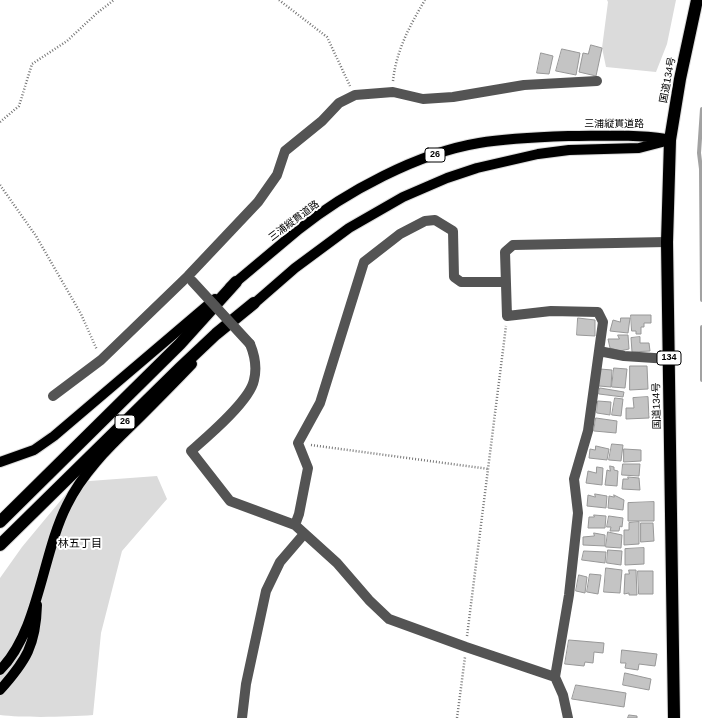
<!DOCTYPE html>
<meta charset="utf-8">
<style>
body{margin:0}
canvas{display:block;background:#fff}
</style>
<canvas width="702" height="718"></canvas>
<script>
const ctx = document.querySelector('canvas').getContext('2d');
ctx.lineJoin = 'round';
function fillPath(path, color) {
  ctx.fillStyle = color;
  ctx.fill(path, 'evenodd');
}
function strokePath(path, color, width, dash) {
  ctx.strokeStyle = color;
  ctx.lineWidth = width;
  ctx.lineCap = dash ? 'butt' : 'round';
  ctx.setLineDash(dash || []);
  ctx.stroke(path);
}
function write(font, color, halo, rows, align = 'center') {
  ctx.font = font + ' Arial,"Noto Sans JP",sans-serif';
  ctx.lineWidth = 4;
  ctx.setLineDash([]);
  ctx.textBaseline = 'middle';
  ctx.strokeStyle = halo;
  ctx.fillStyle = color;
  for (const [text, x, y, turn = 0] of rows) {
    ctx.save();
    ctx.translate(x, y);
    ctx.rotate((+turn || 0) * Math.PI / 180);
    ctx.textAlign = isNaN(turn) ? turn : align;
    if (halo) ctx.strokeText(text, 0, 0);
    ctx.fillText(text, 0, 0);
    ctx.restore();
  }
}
fillPath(new Path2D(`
 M607 0H676L667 44 656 72 606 67 602 48 608 2Z
 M157 476 167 499 122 551 101 633 93 715C67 717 24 718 0 715V578L22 547 76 482Z`), '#dbdbdb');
strokePath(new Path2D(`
 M702 109 699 153 701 169 702 300
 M702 327V380`), '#a2a2a2', 4);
const building = new Path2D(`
 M591 45 602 48 596 76 579 72 583 53 588 54Z
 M562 49 580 53 576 75 556 71Z
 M541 53 553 56 549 74 537 73Z
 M631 315H651V323H644V327H641V334H636V331H632Z
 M578 318 595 320V336L577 335Z
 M621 318H630L628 333 610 331 613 320 620 322Z
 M618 335H628L629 349 620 351 610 348 608 339H619Z
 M640 337V343H649L650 351 632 352 631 338Z
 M630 366H647L648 389 630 390Z
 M614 368 627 369 625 388 612 387Z
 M600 369 612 370 611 387 599 386Z
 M600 388 624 392 623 397 599 394Z
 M648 397 649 418 626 419V408H634L633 398Z
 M615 398 623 399 621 416 612 415Z
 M598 401 611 402 610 415 597 413Z
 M596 418 617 421 616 433 594 431Z
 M612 444 623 445 621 461 609 460Z
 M596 446 609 449 607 460 589 458 590 449 595 450Z
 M624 449 641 450V461L624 462Z
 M623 464H640L639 476 622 475Z
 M610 466 614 467V470L618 471 617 486 605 485 607 470 610 471Z
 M597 467 603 468 602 485 586 483 588 471 596 473Z
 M628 477 639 478 640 490 622 489 623 479H628Z
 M595 494 607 496 606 508 587 506 588 495 595 497Z
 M614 495 624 500 623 510 608 508 609 496 614 497Z
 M654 502V521H628V503Z
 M594 515 606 516 605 528H588L589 517H594Z
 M609 516 623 518 622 527 620 526 619 531H610L611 527H607Z
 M639 522V544L624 545V530H629V523Z
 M641 523H653L654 541 641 542Z
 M608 532 622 535 621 548 606 547Z
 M594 533 605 535V546L583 545V537L594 536Z
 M644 548V564L625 565V549Z
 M608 550 622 551 621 565 607 563Z
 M584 551 606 552 605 563 582 560Z
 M606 568 622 570 620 593 604 592Z
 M629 570H636L637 595H629V593L624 594 625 574H629Z
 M638 571H653V594H639Z
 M590 574 601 575 598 594 587 592Z
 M579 575 587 577 585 593 576 591Z
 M569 640 604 643 603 653 594 652 593 663 585 662 584 666 565 664Z
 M622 650 657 654 655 666 639 664 638 670 625 668 626 663H621Z
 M625 673 651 679 649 690 623 685Z
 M576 685 626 693 624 707 572 699Z
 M629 715 637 716V718H628Z`);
fillPath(building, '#c4c4c4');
strokePath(building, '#989898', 1);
const major = new Path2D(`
 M230 287C253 268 275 249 298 230 345 192 418 153 479 143 508 138 539 137 569 136 602 136 633 134 666 139
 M249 308 295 268 349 228 403 197 447 178 477 168 538 154 569 150 639 148 670 140
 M0 462 34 450 54 436 215 299
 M0 670C39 631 42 554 67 505 82 474 107 449 132 425 152 405 172 385 192 364
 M0 690C26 661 36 645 37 605`);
const highway = new Path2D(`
 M0 522 180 344 236 282
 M0 545 180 368 216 334 254 303
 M674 718 667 242 670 140 680 79 697 0`);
strokePath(major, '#dbdbdb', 12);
strokePath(highway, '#dbdbdb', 14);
strokePath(new Path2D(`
 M279 0 327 37 350 86
 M393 81C396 51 410 25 425 0
 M0 122 19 106 32 64 67 41 97 13 114 0
 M0 185 36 236 81 314 97 350
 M311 445 489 469
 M467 636 506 326
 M457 718 465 657`), '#767676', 2.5, [1, 2]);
strokePath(new Path2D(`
 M250 344C255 356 257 368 254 380 250 401 207 437 191 451L230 501 295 525 337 563 369 600 389 619 466 647 555 677
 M599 351 624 356 669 359
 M53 396 101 360 188 276 258 202 277 175 285 151 322 121 339 103 355 95 393 92 423 99 453 97 524 85 597 81
 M295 525 299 514 308 468 298 443 320 403 364 262 400 234 425 221 435 220 453 231 454 277 461 282H506
 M242 718 246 684 266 591 280 562 304 534
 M568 718 563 695 555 677 569 595 578 513 574 479 588 431 603 322 598 312 551 311 507 316 505 252 513 245 667 242`), '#545454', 10);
strokePath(major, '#000', 10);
strokePath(highway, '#000', 12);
strokePath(new Path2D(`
 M192 281 250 344`), '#545454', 10);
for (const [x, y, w] of [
 [435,155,20],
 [669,358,24],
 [125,422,20]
]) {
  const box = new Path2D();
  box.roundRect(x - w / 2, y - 7, w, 14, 3);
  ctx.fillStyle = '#fff';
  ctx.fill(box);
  strokePath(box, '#000', 1);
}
write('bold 9px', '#000', null, [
 ["26",435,155],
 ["134",669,358],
 ["26",125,422]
]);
write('10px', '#000', '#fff', [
 ["国道134号",668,80,-79],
 ["三浦縦貫道路",614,124],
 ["三浦縦貫道路",294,221,-37],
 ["国道134号",657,406,-91]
]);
write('11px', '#000', '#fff', [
 ["林五丁目",80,544]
]);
</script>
